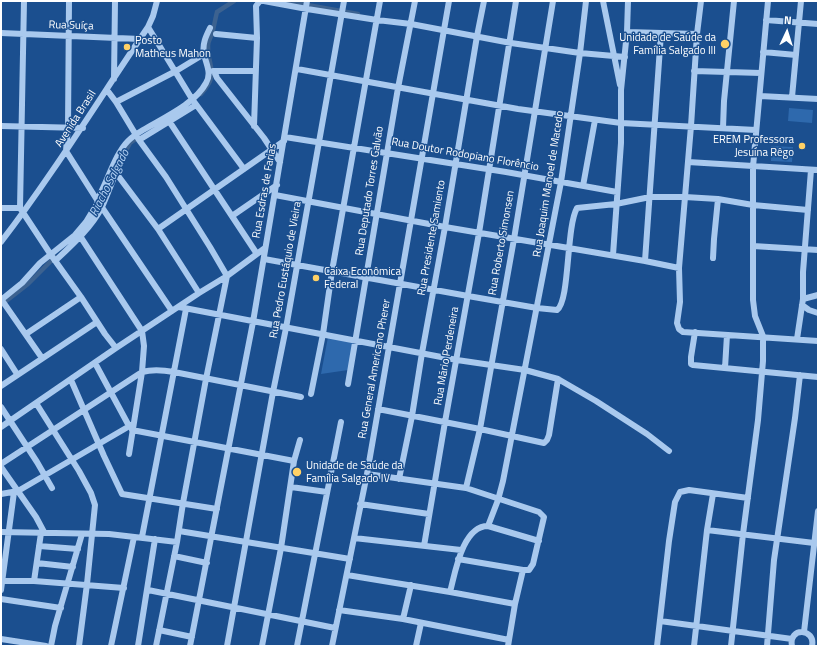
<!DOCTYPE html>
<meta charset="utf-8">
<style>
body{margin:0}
#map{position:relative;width:819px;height:647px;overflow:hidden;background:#1b4f8f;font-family:"Titillium Web",sans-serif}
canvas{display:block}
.frame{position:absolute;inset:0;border:2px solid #fff;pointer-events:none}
.north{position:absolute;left:767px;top:12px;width:40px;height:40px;-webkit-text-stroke:3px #1b4f8f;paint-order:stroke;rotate:4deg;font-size:11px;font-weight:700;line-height:16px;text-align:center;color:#fff}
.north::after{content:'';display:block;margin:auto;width:14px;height:18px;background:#fff;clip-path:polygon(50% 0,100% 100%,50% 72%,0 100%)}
</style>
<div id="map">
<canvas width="819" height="647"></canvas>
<div class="frame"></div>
<div class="north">N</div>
</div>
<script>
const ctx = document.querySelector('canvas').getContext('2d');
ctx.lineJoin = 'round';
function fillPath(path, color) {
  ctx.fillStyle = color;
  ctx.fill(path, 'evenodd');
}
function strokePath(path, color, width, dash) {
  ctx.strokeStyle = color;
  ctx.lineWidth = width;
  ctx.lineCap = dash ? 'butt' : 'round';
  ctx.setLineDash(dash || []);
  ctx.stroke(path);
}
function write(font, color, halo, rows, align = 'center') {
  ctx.font = font + ' "Titillium Web",sans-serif';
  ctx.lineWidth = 3;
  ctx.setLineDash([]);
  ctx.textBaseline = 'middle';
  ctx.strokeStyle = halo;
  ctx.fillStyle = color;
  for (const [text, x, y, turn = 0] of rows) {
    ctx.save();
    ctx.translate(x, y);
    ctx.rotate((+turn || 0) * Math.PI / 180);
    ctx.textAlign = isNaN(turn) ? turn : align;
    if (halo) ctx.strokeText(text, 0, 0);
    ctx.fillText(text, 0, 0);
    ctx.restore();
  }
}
fillPath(new Path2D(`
 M789 108 813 110 812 123 788 121Z
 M771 146 793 147 792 162 771 161Z
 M328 337 353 343 348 370 321 374Z`), '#2e69ad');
strokePath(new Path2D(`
 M285 1 358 14
 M201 94C220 73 208 69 208 46 208 41 210 39 212 34 214 27 215 20 217 12L234 1
 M114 174 130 143 139 137
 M1 305 28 284 55 257`), '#3c6290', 4.5);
strokePath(new Path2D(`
 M24 1 20 208 51 255 81 297 105 334 116 348
 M69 1 68 127 66 151 99 203 172 311
 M264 1 307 9 377 20 411 24 511 43 580 53 625 57
 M603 1 620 85
 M701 1 697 34 691 126 679 268 680 302 677 323 679 329 683 332 818 341
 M766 20 818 24
 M148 27 192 99 244 169
 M627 32 697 34
 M1 33 140 39
 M216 34 257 38
 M763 52 796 55
 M297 69 518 109 621 123 756 130
 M213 71H255
 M214 71 217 78 264 138 280 162
 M694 71 761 73
 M114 79 115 1
 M107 90 116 102 139 140 166 177 210 247 227 276 206 379 183 503 177 542 156 646
 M760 96 818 99
 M792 97 801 1
 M116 102 176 71 204 54
 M169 121 257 254
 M1 126 83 128
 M254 126 257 38 256 6 260 1
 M723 128 724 101 734 1
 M285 137 506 172 617 192
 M139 140 196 105
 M688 162 818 170
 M583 186 595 120
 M275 195 445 227 645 261 679 268
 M97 200C107 183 115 154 128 141 133 136 138 133 143 130 163 118 195 104 206 83 212 73 206 64 204 54 202 44 206 36 210 28
 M1 208H20
 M232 216 277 185
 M158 229 284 141
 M80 236 142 331 144 346 142 372 129 454
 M1 242C54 173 99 99 148 27L153 16 157 1
 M753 246 818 250
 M613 255 621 143V90L627 32 628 1
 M713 258 714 239 718 199
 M264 259 468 296 537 308 557 310C570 301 566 227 577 208L616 204 650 197H685L718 199 753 205 808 210
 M55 261C72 245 91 228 102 207 107 196 111 184 116 173L158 229 199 293
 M645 261 661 33
 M1 299 42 358
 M803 299 818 295
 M1 300 22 283 40 263 75 235 86 222 98 202
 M802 305 809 310 818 313
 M179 307 457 360 525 370 558 379 596 401 647 434 669 451
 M695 332 691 357V364L693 365 818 377
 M26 334 81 297
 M797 339 803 299V272L811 170
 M1 349 17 374
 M95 363 129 426
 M725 368 727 335
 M71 380 104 456 122 494 217 509
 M348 384 398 88 415 1
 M1 386 97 322
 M311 394 323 334 332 271 380 1
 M36 403 79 471 91 493 95 505 87 584 79 646
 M1 407 37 462 52 488
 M378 409 480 429 544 443 547 440 549 435 558 379
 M1 427 116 348 199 293 227 276 265 248
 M132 430 294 461
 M1 464 142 372C153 369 163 370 174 372L301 397
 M1 467 36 517 44 532
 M367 474 466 488 539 512 544 517 533 564 529 570H523L458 559
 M399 479 412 416 422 353 445 227 477 36 484 1
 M291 487 327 492
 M466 488 480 429 514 239 553 1
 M1 494 18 491 133 424
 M360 504 429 514
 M488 526 498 500 503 481 561 182 580 53 586 1
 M707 530 814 543
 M179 531 350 559
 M1 532 109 534 177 542
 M142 537 186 309
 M354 538 461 550
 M39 546 78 549
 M424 546 445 422 479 233 516 1
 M174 556 207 563
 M37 563 73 567
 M347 575 450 592 515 604
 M1 581H34L124 588
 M34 581 41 533
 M1 590 14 492
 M148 590 335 628
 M450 592C455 574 462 526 488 526L539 541
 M1 599 61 608
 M339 610 403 619 509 640
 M403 619 411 585
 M660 621 792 639
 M159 630 192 637
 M804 632 818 511
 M1 639 46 646
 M51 646 55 626 82 534
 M111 646 134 537
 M138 646 155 539
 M190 646 253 322 307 1
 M227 646 273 392 286 328 344 1
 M262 646 281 548 294 461 300 440
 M297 646 341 422
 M332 646 367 474 449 1
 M416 646 421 623
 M508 646 515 604 523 570
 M657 646 669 541 675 502 680 492 689 490 748 498
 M694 646 707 530 713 494
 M731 646 743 534 758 420 763 361V336L755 316 753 300V167L768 1
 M767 646 774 560 795 418 800 375
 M792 646C788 627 816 628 812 646`), '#a9c9ee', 6);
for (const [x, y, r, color] of [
 [725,44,5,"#ffd166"],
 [127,47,4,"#ffd166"],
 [802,146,4,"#ffd166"],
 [316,278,4,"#ffd166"],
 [297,472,5,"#ffd166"]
]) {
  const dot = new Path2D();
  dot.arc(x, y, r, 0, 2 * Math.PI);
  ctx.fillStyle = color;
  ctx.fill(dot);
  strokePath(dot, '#1b4f8f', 1.5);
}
write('11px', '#fff', '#1b4f8f', [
 ["Rua Suíça",71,26,2],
 ["Avenida Brasil",76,119,-57],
 ["Rua Doutor Rodopiano Florêncio",465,155,10],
 ["Rua Joaquim Manoel de Macedo",549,184,-81],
 ["Rua Esdras de Farias",265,191,-80],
 ["Rua Deputado Torres Galvão",370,191,-81],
 ["Rua Presidente Samiento",432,238,-80],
 ["Rua Roberto Simonsen",502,243,-80],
 ["Rua Pedro Eustáquio de Vieira",286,270,-80],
 ["Rua Mário Perdeneira",447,356,-80],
 ["Rua General Americano Pherer",375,369,-80]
]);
write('11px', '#fff', '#1b4f8f', [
 ["Unidade de Saúde da",716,38,"right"],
 ["Família Salgado III",716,51,"right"],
 ["Posto",135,41],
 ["Matheus Mahon",135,54],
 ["EREM Professora",794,140,"right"],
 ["Jesuína Rêgo",794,153,"right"],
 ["Caixa Econômica",324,272],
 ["Federal",324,285],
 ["Unidade de Saúde da",306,466],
 ["Família Salgado IV",306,479]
], 'left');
write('italic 12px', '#b5d3f5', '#1b4f8f', [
 ["Riacho Salgado",110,183,-63]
]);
</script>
